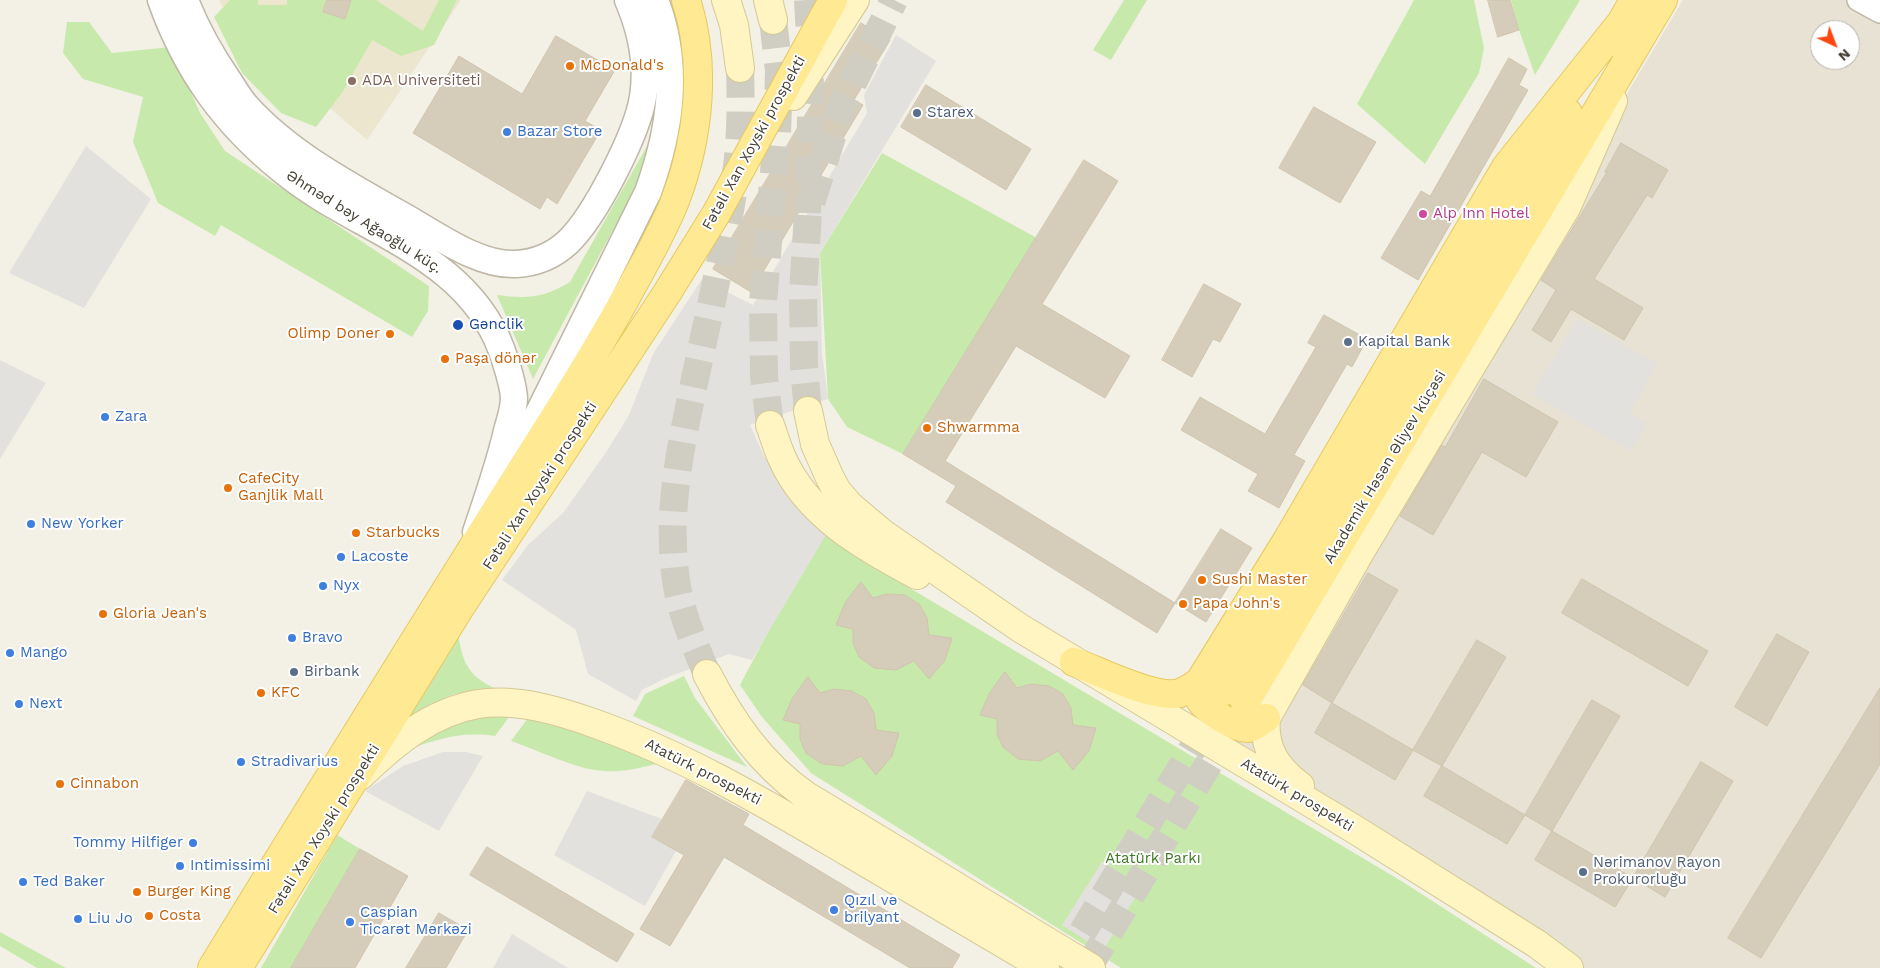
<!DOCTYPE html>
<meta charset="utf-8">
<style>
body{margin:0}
#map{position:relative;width:1880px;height:968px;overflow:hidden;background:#f3f0e5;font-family:"Work Sans",sans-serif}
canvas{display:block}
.north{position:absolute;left:1810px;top:20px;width:50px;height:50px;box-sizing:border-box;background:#fff;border:1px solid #b5b3ae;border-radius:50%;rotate:137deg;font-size:14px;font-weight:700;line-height:20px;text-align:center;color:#454034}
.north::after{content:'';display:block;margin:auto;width:18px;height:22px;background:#ff4710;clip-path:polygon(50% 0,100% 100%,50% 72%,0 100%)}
</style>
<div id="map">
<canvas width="1880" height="968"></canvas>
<div class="north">N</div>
</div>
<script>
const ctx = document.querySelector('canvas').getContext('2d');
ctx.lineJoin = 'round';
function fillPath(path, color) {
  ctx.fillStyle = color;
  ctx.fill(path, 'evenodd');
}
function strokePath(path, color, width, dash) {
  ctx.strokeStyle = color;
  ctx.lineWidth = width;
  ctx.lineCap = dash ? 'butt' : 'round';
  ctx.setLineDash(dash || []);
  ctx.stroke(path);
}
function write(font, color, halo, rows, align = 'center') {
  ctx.font = font + ' "Work Sans",sans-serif';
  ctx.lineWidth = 4;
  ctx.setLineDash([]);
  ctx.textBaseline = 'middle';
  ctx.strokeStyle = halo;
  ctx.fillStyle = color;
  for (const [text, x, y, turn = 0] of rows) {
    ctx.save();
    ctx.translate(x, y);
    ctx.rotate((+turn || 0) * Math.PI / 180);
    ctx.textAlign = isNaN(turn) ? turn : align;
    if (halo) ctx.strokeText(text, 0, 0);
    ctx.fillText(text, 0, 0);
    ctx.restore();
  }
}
fillPath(new Path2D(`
 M1683 0H1880V968H1568L1237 745ZM1820 30H1850V60H1820Z`), '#e7e2d3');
fillPath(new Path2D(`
 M219 0H461L367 140 231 23Z`), '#ede6ce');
fillPath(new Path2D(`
 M230 0H258V5H287V0H326L323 12 345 19 350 0H376L423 31 439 0H457L434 45 401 56 372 40 342 93 316 127 281 113 242 73 214 17Z
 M1124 0H1147L1111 60 1093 50Z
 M1414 0H1474L1484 48 1479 73 1425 164 1357 104Z
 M1511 0H1580L1535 75 1519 30Z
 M67 22H89L112 53 171 47 200 113 225 151 429 286 428 311 412 337 221 225 215 236 158 203 133 142 143 97 83 79 63 53Z
 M651 139 637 185 533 379 497 295C526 299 544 298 570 282Z
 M882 153 1037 238 903 454 847 427 828 399 820 253Z
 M826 534 903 584 1403 882 1536 968H1121L811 773 762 717 740 685 769 630Z
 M458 636C464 664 467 674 494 688L454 694 434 703 402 726Z
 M684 676 695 698 747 767 633 716 645 694Z
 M512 713 495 736C459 731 437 740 403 751L422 738 468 717Z
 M531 714 673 760C651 765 626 773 604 771 578 770 537 750 511 741Z
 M337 835 360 849 291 968H261Z
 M0 932 66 968H37L0 946Z`), '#c8e9ac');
fillPath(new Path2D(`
 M896 35 936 61 820 253 822 353 828 399 750 425 763 454 788 493 807 518 826 534 752 660 729 654 666 678 642 690 636 701 588 674 576 630 502 580 528 545 563 513 605 454 629 415 653 354 702 279 753 305 867 113 864 95Z
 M86 146 151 199 84 308 9 273Z
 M1578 319 1657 363 1630 413 1647 423 1631 451 1532 394Z
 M0 360 46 383 0 459Z
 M443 752H466L483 756 439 831 365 791 403 766Z
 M587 791 662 819 652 837 676 851 645 906 554 855Z
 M1102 862 1142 886 1103 951 1062 925Z
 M512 934 568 968H493Z`), '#e3e1dd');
const building = new Path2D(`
 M327 0H351L345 19 323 12Z
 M1488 0H1510L1519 30 1498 37Z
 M861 23 890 40 854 100 863 105 751 292 713 269Z
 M556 36 615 70 585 121 601 130 557 204 547 197 540 209 413 133 459 56 522 94Z
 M1509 58 1527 69 1519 85 1528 90 1418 280 1381 258 1421 191 1430 196Z
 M926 85 1031 149 1006 190 901 127Z
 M1314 107 1376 142 1340 203 1279 168Z
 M1621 143 1668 170 1652 198 1647 195 1594 279 1643 308 1624 340 1571 309 1551 342 1532 330 1556 290 1541 280 1607 172H1605Z
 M1084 160 1118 181 1042 304 1130 356 1105 398 1016 346 945 461 1175 603 1157 633 946 502 956 486 903 454Z
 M1204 284 1241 304 1220 342 1213 339 1192 377 1162 360Z
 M1324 315 1367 339 1352 367 1347 364 1294 455 1305 461 1279 508 1248 491 1258 474 1181 430 1200 397 1265 434 1316 347 1308 343Z
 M1484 379 1558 422 1526 477 1482 452 1433 535 1400 516 1442 445 1445 447Z
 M1221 529 1252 548 1206 622 1175 603Z
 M1368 573 1398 590 1332 703 1303 685Z
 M1582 579 1708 651 1688 686 1562 613Z
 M861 582 873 598 887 594 905 595 919 604 927 618 929 635 952 638 945 660 929 679 914 661 896 670 874 668 859 657 853 643V629L836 625 845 603Z
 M1777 634 1809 652 1767 726 1735 707Z
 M1477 640 1506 657 1442 766 1413 750Z
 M1005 672 1017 688 1031 684 1049 686 1063 694 1071 708 1073 725 1096 728 1089 751 1073 770 1058 751 1040 761 1018 759 1003 747 997 734V719L980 715 989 694Z
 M808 677 820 693 834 689 852 691 866 699 874 713 876 730 899 733 892 756 876 775 861 756 843 766 822 764 806 753 800 739V724L783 720 792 699Z
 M1880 688V764L1761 958 1728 938Z
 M1592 700 1620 716 1552 831 1525 815Z
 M1332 703 1413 750 1395 780 1315 733Z
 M1701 762 1733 781 1665 897 1633 878Z
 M1442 766 1525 815 1507 844 1424 796Z
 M686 780 749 814 743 825 960 955 952 968H910L724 857 670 946 640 929 684 855 652 837Z
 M1552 831 1633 878 1615 907 1535 860Z
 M487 847 634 934 617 962 470 875Z
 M360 849 408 876 355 968H291Z
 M439 913 468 930 446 968H406Z`);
fillPath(building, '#d5ccba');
strokePath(building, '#d0c5ad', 1);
strokePath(new Path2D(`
 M807 0 811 73 808 213`), '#d0cdc2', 26, [26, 13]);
strokePath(new Path2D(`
 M808 411 804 368 803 293 808 213 842 105 894 0
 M770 425 764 376 763 303 777 136 779 71 773 20
 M707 674C696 648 684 620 678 592 663 513 683 437 699 360 713 296 728 231 737 166 741 134 741 101 740 68`), '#d0cdc2', 28, [28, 14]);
strokePath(new Path2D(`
 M1061 968 1212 716
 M1088 968 1231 726`), '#d0cdc2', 28, [28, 14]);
const minor = new Path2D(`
 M1858 0 1880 12`);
const tertiary = new Path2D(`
 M161 0C186 70 224 123 282 170 355 231 466 252 502 351 507 366 513 382 514 398 514 409 510 420 507 431 499 466 487 499 476 532
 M185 0C196 29 211 55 228 80 234 89 239 98 246 106 290 155 354 188 412 221 441 238 481 266 516 264 536 263 554 255 568 242 595 216 637 134 643 97 648 64 641 30 628 0
 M513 465 648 192C671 129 680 64 655 0`);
const secondary = new Path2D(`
 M726 0 734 25 740 68
 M768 0 773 20
 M793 96 855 0
 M808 411 815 444 830 478 837 491 850 506 882 533 1020 628 1354 829 1537 944 1569 968
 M770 425C774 436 777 447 782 458 807 515 864 547 917 575
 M707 674C732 722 760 763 805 795L1091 968
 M361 775C394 743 431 712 478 704 517 698 560 711 596 724 686 756 766 804 848 852 913 890 979 929 1045 968
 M1300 786C1276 768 1263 748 1266 718L1360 552 1567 206 1613 101`);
const primary = new Path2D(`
 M1610 42 1634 0
 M1074 662C1099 671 1156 700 1180 693 1188 690 1194 686 1200 681L1286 542 1506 167 1619 25
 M1200 681V700C1206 710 1236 729 1248 728 1255 727 1260 722 1266 718
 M1226 691 1568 113
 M1245 703 1663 0
 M212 968C310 807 410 648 510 488 551 423 593 358 630 290 646 261 663 231 675 201 699 138 707 64 686 0
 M238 968 461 606 667 293 716 214 833 0`);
strokePath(minor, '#bfb8a7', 24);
strokePath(tertiary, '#bfb8a7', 29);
strokePath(secondary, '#d5c893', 30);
strokePath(primary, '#e7c95f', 30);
strokePath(minor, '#fff', 21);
strokePath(tertiary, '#fff', 26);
strokePath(secondary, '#fff5c3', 28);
strokePath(primary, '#ffe992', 28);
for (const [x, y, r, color] of [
 [570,66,5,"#e8710a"],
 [352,81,5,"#8d6e63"],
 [917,113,5,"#5c6f8a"],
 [507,132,5,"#3f7fe0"],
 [1423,214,5,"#d1479c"],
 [458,325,6,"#1a4fb4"],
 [390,334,5,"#e8710a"],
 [1348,342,5,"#5c6f8a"],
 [445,359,5,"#e8710a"],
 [105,417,5,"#3f7fe0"],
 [927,428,5,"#e8710a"],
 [228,488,5,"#e8710a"],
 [31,524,5,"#3f7fe0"],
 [356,533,5,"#e8710a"],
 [341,557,5,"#3f7fe0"],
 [1202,580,5,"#e8710a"],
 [323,586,5,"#3f7fe0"],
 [1183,604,5,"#e8710a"],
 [103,614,5,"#e8710a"],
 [292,638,5,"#3f7fe0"],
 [10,653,5,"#3f7fe0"],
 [294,672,5,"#5c6f8a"],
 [261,693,5,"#e8710a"],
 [19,704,5,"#3f7fe0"],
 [241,762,5,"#3f7fe0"],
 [60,784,5,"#e8710a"],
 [193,843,5,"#3f7fe0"],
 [180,866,5,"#3f7fe0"],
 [1583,872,5,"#5c6f8a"],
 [23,882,5,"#3f7fe0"],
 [137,892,5,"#e8710a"],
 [834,910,5,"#3f7fe0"],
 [149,916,5,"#e8710a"],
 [78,919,5,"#3f7fe0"],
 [350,922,5,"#3f7fe0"]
]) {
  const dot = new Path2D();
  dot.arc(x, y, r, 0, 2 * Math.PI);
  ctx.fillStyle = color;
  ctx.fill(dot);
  strokePath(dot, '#fff', 2);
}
write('15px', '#c56008', '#fff', [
 ["McDonald's",580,66],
 ["Olimp Doner",380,334,"right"],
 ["Paşa dönər",455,359],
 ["Shwarmma",937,428],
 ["CafeCity",238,479],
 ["Ganjlik Mall",238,496],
 ["Starbucks",366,533],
 ["Sushi Master",1212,580],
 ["Papa John's",1193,604],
 ["Gloria Jean's",113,614],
 ["KFC",271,693],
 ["Cinnabon",70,784],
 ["Burger King",147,892],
 ["Costa",159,916]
], 'left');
write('15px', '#785e54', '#fff', [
 ["ADA Universiteti",362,81]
], 'left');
write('15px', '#4e5e75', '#fff', [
 ["Starex",927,113],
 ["Kapital Bank",1358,342],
 ["Birbank",304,672],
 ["Nərimanov Rayon",1593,863],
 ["Prokurorluğu",1593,880]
], 'left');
write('15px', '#366cbe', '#fff', [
 ["Bazar Store",517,132],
 ["Zara",115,417],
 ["New Yorker",41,524],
 ["Lacoste",351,557],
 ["Nyx",333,586],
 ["Bravo",302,638],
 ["Mango",20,653],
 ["Next",29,704],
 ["Stradivarius",251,762],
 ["Tommy Hilfiger",183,843,"right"],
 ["Intimissimi",190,866],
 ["Ted Baker",33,882],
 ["Qızıl və",844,901],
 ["brilyant",844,918],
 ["Caspian",360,913],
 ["Ticarət Mərkəzi",360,930],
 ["Liu Jo",88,919]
], 'left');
write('15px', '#454034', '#fff', [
 ["Fətəli Xan Xoyski prospekti",754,143,-61],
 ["Əhməd bəy Ağaoğlu küç.",364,222,32],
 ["Akademik Həsən Əliyev küçəsi",1385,467,-59],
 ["Fətəli Xan Xoyski prospekti",540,486,-57],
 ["Atatürk prospekti",703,772,27],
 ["Atatürk prospekti",1297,795,31],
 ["Fətəli Xan Xoyski prospekti",324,829,-58]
]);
write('15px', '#b23c85', '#fff', [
 ["Alp Inn Hotel",1433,214]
], 'left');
write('15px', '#164399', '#fff', [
 ["Gənclik",469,325]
], 'left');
write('15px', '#3f7926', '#fff', [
 ["Atatürk Parkı",1153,859]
]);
</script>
